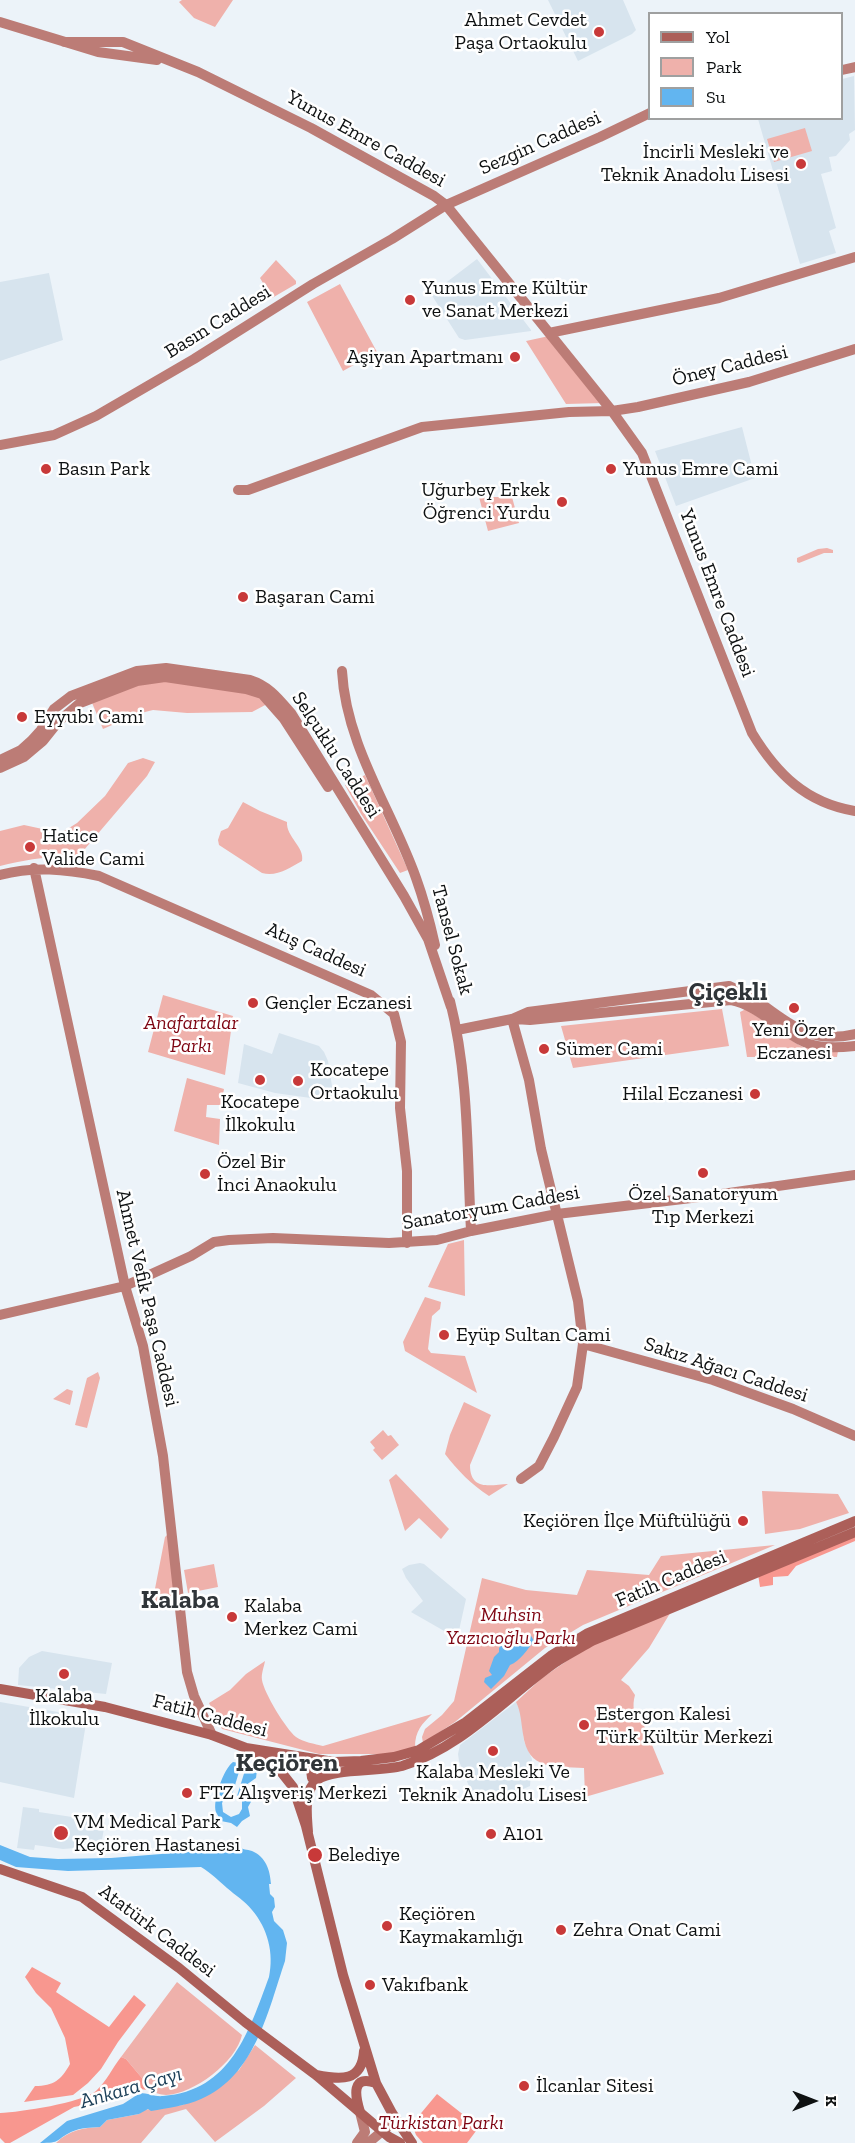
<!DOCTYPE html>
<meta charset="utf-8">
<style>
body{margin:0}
#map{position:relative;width:855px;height:2143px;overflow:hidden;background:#ecf3f9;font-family:"Zilla Slab",serif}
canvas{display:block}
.legend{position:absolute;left:648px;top:12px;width:195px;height:108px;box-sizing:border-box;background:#fff;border:2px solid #9fa0a0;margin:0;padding:8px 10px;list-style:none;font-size:18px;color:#0e1112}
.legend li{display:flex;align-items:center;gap:12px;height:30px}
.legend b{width:30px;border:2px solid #9fa0a0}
.north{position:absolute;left:783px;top:2071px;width:60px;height:60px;-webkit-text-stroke:4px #fff;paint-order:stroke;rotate:90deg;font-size:16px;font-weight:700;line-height:24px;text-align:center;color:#0e1112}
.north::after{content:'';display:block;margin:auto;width:21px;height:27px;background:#0e1112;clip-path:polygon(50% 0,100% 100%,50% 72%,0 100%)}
</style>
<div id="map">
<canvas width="855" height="2143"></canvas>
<ul class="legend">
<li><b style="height:8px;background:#ac5f59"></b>Yol</li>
<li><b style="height:16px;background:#efb1ab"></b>Park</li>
<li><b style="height:16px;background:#62b5f0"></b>Su</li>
</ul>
<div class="north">K</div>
</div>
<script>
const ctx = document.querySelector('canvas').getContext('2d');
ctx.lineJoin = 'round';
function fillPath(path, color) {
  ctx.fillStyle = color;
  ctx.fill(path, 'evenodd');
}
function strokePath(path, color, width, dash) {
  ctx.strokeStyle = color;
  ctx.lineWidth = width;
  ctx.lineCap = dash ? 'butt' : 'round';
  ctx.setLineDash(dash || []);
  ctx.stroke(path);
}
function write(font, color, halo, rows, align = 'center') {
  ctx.font = font + ' "Zilla Slab",serif';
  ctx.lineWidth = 5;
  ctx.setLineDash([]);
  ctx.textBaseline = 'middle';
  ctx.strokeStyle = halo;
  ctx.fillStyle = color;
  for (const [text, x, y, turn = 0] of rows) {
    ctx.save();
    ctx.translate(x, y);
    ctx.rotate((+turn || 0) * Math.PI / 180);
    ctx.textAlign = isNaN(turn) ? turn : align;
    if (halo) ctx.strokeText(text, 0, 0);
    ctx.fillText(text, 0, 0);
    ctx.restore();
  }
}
fillPath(new Path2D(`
 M548 0H623L636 30 632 34 578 61Z
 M854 76 855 130 849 134 850 140 836 156 829 157 832 171 821 174 836 228 829 231 836 253 800 264 758 119 842 118V79Z
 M477 259 531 330V331L465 340 459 338 431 294Z
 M49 273 63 340 0 361V282Z
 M742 427 755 478 676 506 655 451Z
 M279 1033 319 1046 324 1052 328 1061 332 1086V1101L275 1093 238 1083 244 1044 272 1054Z
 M420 1563 424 1564 466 1599 458 1635 453 1636 411 1612 423 1601 406 1578 402 1569 409 1565Z
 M42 1651 112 1663 106 1694 18 1685 19 1668 29 1657Z
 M0 1702 87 1717 74 1798 0 1782Z
 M516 1702 521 1712 524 1741 532 1759 530 1786 498 1800 486 1802 474 1799 459 1761 458 1754 460 1745Z
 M23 1807 39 1809V1812L105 1822 101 1846 63 1849 35 1845 34 1850 17 1848Z`), '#d7e4ee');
fillPath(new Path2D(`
 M182 0H233L215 27 194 18 179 2Z
 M805 128 812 151 774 162 767 139Z
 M276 260 296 281V284L272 298 260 278Z
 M340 284 377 352 343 371 307 302Z
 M549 336 604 403 566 404 526 341Z
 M479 497H512L519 523 488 531Z
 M827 548 833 550V553H824L799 563 797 562V558L818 549Z
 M156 677 247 689 269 703 252 712 187 713 153 710 137 714 103 729 90 698Z
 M143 758 155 762 147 776 78 857C51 855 26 860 0 866V831L24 825 61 833 77 823 105 796 128 763Z
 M365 775 408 870 400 873 361 814 345 785Z
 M243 802 260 811 287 822C286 837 305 847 302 861 289 868 277 877 262 873L219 845 218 840 221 831 228 828Z
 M163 995 233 1016 225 1075 148 1052Z
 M722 1009 729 1046 573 1068 561 1026Z
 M746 1009 797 1044 805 1048 838 1051 837 1057H747L740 1012Z
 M187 1078 224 1089 221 1105H207L206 1117 220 1119 219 1145 174 1131Z
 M464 1240 465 1296 428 1287 448 1244Z
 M425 1297 441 1302 440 1309 432 1316 428 1349 431 1353 465 1356 477 1393 405 1351 403 1342Z
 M98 1372 100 1378 87 1428 75 1425 87 1378Z
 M67 1389 73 1391 70 1405 53 1399Z
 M464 1402 491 1415 470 1465C470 1491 490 1485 508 1484L489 1496C471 1484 458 1471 445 1454L450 1435Z
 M383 1430 388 1436 391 1435 399 1445 382 1460 373 1450 375 1448 370 1442Z
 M396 1474 449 1529 441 1539 419 1518 405 1531 389 1480Z
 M762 1491 838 1494 849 1513 800 1529 765 1534Z
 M168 1534 175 1596 172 1600 155 1602 153 1599 165 1537Z
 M775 1545 583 1625 545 1648 455 1722 423 1743 422 1737 425 1729 442 1715 454 1701 482 1578 526 1590 577 1595 587 1570 649 1575 661 1556Z
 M214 1564 218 1587 188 1593 184 1570Z
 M672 1610 649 1648 621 1680 629 1686 635 1695C632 1706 633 1716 643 1723L664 1774 585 1797 584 1768C554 1766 528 1771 523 1734 521 1722 521 1712 516 1702L542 1678 593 1643Z
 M265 1661C264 1667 261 1674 262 1680 264 1693 286 1729 296 1737 303 1742 315 1744 323 1746L432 1714C422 1724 415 1731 415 1747L391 1754H319L222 1729 209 1703 230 1690 246 1674Z
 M177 1982 242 2035C236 2062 194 2094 166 2095 161 2095 153 2092 148 2090L147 2084 126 2059 121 2057Z
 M255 2045 296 2078 264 2106 215 2142 186 2109 165 2115 141 2143H56C69 2130 83 2128 100 2127L107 2120 139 2114 143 2110 183 2105 239 2070Z`), '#efb1ab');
fillPath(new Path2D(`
 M855 1535V1541L796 1566 788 1576 773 1577V1585L760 1587 758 1574Z
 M32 1967 61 1983 56 1992 109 2027 134 1995 146 2005 118 2042 101 2069 88 2083 73 2095 24 2102 35 2086C54 2086 61 2080 70 2064L65 2038 51 2008 36 1993 25 1977Z
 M121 2057 126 2059 147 2084 148 2090 139 2089 128 2096 74 2107 10 2143H5L0 2138V2113C21 2112 81 2103 96 2091 106 2082 113 2067 121 2057Z
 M437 2094 479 2127 467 2143H423L416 2135 412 2124Z`), '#f8978f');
fillPath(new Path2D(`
 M530 1634 534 1641C528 1649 520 1661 510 1665L504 1676 491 1689 484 1682 485 1678 492 1675 489 1671 494 1657 499 1652V1648C507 1638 517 1635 530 1634Z
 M233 1762 256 1766 257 1770 256 1778 246 1785 245 1790 252 1800 248 1807 250 1816 242 1821 237 1827 231 1823 221 1821C220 1819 217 1814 216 1812 212 1801 224 1768 233 1762Z
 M0 1845 30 1857 58 1859 111 1858 199 1851 221 1852 238 1847C243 1850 247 1849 252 1851 266 1857 270 1870 271 1884H269L270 1894 274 1898 275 1907 272 1912 274 1921 283 1930 287 1943 285 1961C268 2011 255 2076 201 2099 185 2106 168 2108 151 2111L148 2109 139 2114 107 2120 100 2127C90 2128 82 2127 71 2132 55 2140 62 2143 40 2143L67 2121 123 2104 140 2093C148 2093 155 2097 163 2096 231 2091 249 2031 269 1977 274 1953 268 1929 252 1910 245 1901 235 1895 227 1888 218 1880 211 1873 201 1867L68 1871 16 1867 0 1860Z`), '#62b5f0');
fillPath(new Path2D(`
 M242 1762 247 1764 237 1796 242 1801V1809L239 1814 231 1817 223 1812 222 1803 225 1798 232 1795Z`), '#ecf3f9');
strokePath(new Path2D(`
 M0 22 98 52 157 60
 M64 42H123L198 72 311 128 434 196 446 205 612 411 642 453 752 733C777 774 806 803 855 811
 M842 70 855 67
 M549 333 719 298 855 257
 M0 445 54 435 96 416 194 359 313 284 392 239 446 205 600 137 650 113
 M238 490H248L422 427 569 412 612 411 638 407 749 382 855 349
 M342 671C346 746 392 810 416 878 424 900 430 923 435 945
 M0 760 21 750 31 741 41 730 54 709 71 696 137 671 166 668 250 680C269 686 278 698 291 713L404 896 428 939 451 1007
 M0 768 24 757 43 741 59 721 80 703 137 681 165 677 246 689 262 694 284 719 328 787
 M34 868 125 1286 143 1346 163 1456 187 1672 194 1696 212 1735
 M0 875C34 866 65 869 99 876L371 995 394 1014 401 1042 400 1108 407 1171V1243
 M450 1001C469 1076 467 1154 471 1231
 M512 1019 529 1080 541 1149 578 1301 583 1344 577 1387 554 1437 539 1466 521 1479
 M515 1019 530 1020 731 1000C757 1005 777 1028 800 1040 816 1049 837 1048 855 1046
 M457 1030 512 1019 528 1012 729 986C779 1006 795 1048 855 1034
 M0 1315 125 1286 191 1256 214 1242 229 1240 273 1238 389 1243 437 1240 471 1231 557 1214 708 1196 855 1175
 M583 1344 713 1380 793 1409 855 1436
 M357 2143 365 2132 360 2112
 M368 2143 391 2124`), '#bc7c76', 10);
strokePath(new Path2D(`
 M0 1689 105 1707 212 1735 246 1748 334 1762 361 1761 394 1757 419 1750 427 1745 466 1722 552 1655 588 1633 855 1521
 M254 1752 274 1763 293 1787 306 1826 343 1975 376 2083 392 2113 412 2143
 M317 1780 312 1778 311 1770 313 1766 323 1760
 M308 1832C307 1817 303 1791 317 1780 332 1768 380 1772 402 1766 462 1748 506 1697 556 1662 567 1655 580 1648 592 1641L855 1532
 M0 1869 82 1897 179 1968 245 2022 316 2075 389 2137 400 2143
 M316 2075C341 2080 362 2082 364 2051
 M360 2112C355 2096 351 2074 376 2083`), '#ac5f59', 10);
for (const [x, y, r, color] of [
 [599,32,6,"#c83939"],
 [801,164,6,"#c83939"],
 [410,300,6,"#c83939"],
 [515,357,6,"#c83939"],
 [46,469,6,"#c83939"],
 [611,469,6,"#c83939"],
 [562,502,6,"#c83939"],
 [243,597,6,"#c83939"],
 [22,717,6,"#c83939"],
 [30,847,6,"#c83939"],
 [253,1003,6,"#c83939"],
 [794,1008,6,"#c83939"],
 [544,1049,6,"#c83939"],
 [260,1080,6,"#c83939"],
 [298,1081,6,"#c83939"],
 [755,1094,6,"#c83939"],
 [703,1173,6,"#c83939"],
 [205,1174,6,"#c83939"],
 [444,1335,6,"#c83939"],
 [743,1521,6,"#c83939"],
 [232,1617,6,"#c83939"],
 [64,1674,6,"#c83939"],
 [584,1725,6,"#c83939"],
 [493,1751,6,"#c83939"],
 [187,1793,6,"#c83939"],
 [61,1833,8,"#c83939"],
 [491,1834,6,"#c83939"],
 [315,1855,8,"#c83939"],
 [387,1926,6,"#c83939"],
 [561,1930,6,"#c83939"],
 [370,1985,6,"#c83939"],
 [524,2086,6,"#c83939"]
]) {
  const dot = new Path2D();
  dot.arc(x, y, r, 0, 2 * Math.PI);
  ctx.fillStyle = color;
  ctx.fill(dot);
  strokePath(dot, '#fff', 2);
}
write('20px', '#0e1112', '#fff', [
 ["Ahmet Cevdet",587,20,"right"],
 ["Paşa Ortaokulu",587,43,"right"],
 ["İncirli Mesleki ve",789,152,"right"],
 ["Teknik Anadolu Lisesi",789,175,"right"],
 ["Yunus Emre Kültür",422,288],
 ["ve Sanat Merkezi",422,311],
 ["Aşiyan Apartmanı",503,357,"right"],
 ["Basın Park",58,469],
 ["Yunus Emre Cami",623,469],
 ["Uğurbey Erkek",550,490,"right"],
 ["Öğrenci Yurdu",550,513,"right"],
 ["Başaran Cami",255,597],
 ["Eyyubi Cami",34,717],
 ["Hatice",42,836],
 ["Valide Cami",42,859],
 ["Gençler Eczanesi",265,1003],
 ["Yeni Özer",794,1030,"center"],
 ["Eczanesi",794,1053,"center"],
 ["Sümer Cami",556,1049],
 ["Kocatepe",310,1070],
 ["Ortaokulu",310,1093],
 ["Hilal Eczanesi",743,1094,"right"],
 ["Kocatepe",260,1102,"center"],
 ["İlkokulu",260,1125,"center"],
 ["Özel Bir",217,1162],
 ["İnci Anaokulu",217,1185],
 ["Özel Sanatoryum",703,1194,"center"],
 ["Tıp Merkezi",703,1217,"center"],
 ["Eyüp Sultan Cami",456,1335],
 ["Keçiören İlçe Müftülüğü",731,1521,"right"],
 ["Kalaba",244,1606],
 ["Merkez Cami",244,1629],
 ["Kalaba",64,1696,"center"],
 ["İlkokulu",64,1719,"center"],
 ["Estergon Kalesi",596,1714],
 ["Türk Kültür Merkezi",596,1737],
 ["Kalaba Mesleki Ve",493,1772,"center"],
 ["Teknik Anadolu Lisesi",493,1795,"center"],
 ["FTZ Alışveriş Merkezi",199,1793],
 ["VM Medical Park",74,1822],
 ["Keçiören Hastanesi",74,1845],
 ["A101",503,1834],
 ["Belediye",328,1855],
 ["Keçiören",399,1914],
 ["Kaymakamlığı",399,1937],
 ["Zehra Onat Cami",573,1930],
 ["Vakıfbank",382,1985],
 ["İlcanlar Sitesi",536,2086]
], 'left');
write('20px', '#0e1112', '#fff', [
 ["Yunus Emre Caddesi",366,139,29],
 ["Sezgin Caddesi",540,143,-24],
 ["Basın Caddesi",218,322,-32],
 ["Öney Caddesi",730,366,-14],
 ["Yunus Emre Caddesi",717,593,69],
 ["Selçuklu Caddesi",336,755,57],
 ["Tansel Sokak",452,940,75],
 ["Atış Caddesi",316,950,24],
 ["Sanatoryum Caddesi",491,1208,-10],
 ["Ahmet Vefik Paşa Caddesi",147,1298,77],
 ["Sakız Ağacı Caddesi",726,1370,18],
 ["Fatih Caddesi",671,1579,-23],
 ["Fatih Caddesi",210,1716,15],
 ["Atatürk Caddesi",157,1931,37]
]);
write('italic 20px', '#7e0512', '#fff', [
 ["Anafartalar",191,1023],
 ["Parkı",191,1046],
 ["Muhsin",511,1615],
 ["Yazıcıoğlu Parkı",511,1638],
 ["Türkistan Parkı",441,2123]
]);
write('italic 21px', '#1d4059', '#fff', [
 ["Ankara Çayı",131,2088,-16]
]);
write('bold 26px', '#303539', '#fff', [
 ["Çiçekli",728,993],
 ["Kalaba",180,1601],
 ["Keçiören",287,1764]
]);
</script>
